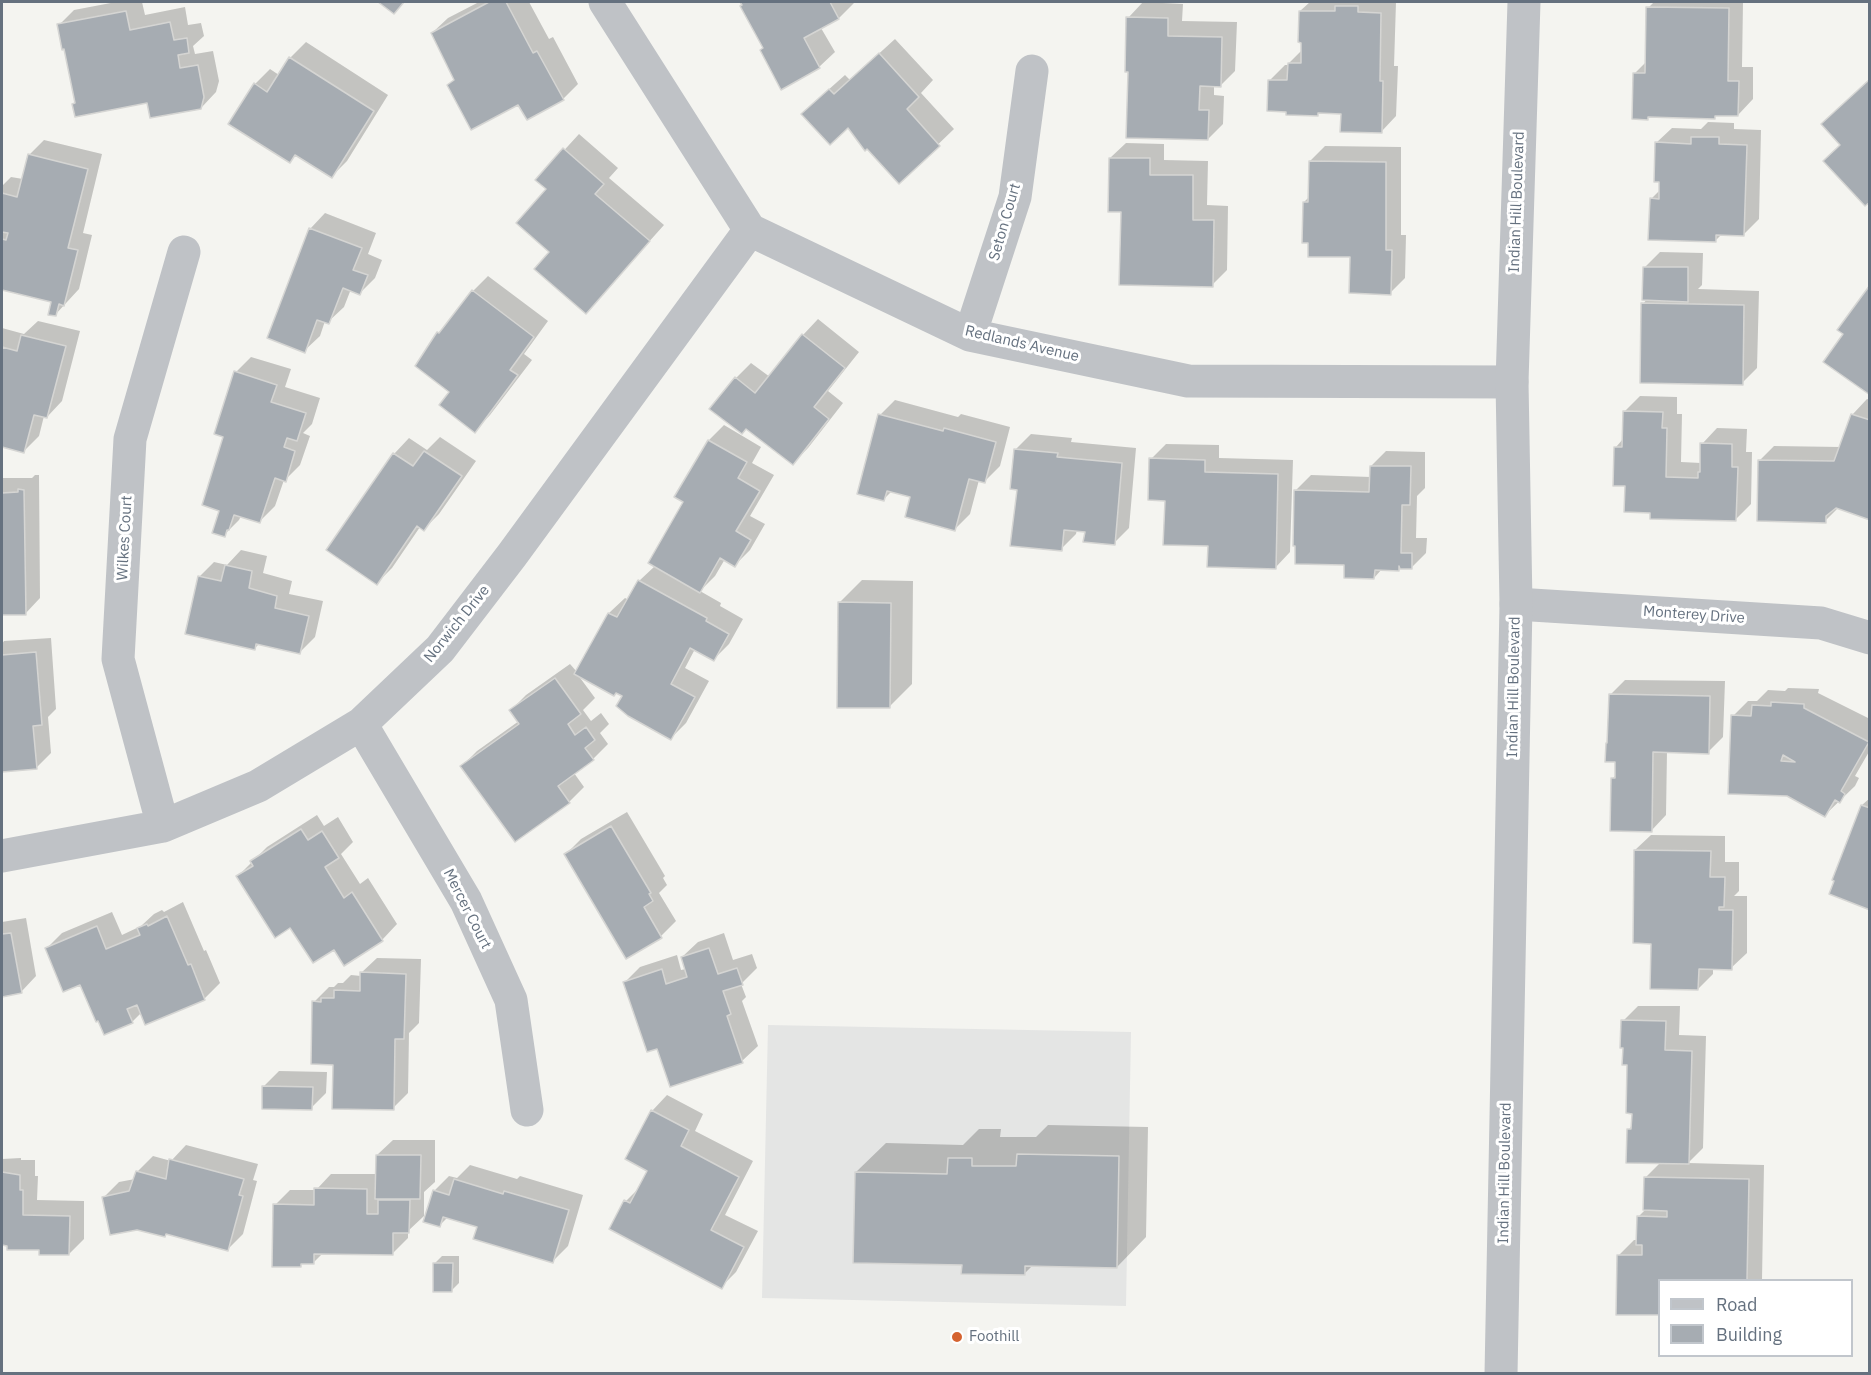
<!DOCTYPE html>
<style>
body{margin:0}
#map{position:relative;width:1871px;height:1375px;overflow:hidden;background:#f4f4f0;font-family:"IBM Plex Sans",sans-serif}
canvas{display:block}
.frame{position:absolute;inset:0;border:3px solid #65717f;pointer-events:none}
.legend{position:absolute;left:1658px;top:1279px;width:195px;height:78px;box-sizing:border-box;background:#fff;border:2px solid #c1c6cc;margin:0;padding:8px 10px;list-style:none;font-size:18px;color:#65717f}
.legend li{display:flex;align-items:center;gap:12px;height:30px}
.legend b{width:30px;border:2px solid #c1c6cc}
</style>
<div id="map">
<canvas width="1871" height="1375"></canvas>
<div class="frame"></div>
<ul class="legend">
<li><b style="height:8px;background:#bfc2c6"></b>Road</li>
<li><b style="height:16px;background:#a6acb2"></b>Building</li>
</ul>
</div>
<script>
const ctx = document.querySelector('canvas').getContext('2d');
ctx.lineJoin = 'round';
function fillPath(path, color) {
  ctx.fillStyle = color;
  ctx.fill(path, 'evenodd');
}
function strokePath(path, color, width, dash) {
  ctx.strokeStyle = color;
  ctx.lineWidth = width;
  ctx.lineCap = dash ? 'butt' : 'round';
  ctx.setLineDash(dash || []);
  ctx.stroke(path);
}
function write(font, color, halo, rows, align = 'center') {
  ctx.font = font + ' "IBM Plex Sans",sans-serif';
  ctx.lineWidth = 6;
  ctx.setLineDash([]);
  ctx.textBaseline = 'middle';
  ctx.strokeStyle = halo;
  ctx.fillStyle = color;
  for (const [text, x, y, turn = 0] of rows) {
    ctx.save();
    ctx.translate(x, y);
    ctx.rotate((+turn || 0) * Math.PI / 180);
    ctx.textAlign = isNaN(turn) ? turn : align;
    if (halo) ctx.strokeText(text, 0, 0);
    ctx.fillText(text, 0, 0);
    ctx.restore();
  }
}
fillPath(new Path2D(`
 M768 1025 1131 1032 1126 1306 762 1298Z`), '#e4e5e4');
fillPath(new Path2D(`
 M116 2H142L145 15 185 7 188 25 201 23 204 36 193 46 195 54 213 51 219 81 216 92 201 108 148 101 76 102 59 25 74 10Z
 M479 2H529L549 39 553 37 578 84 563 99 519 103 448 85 455 79 432 33 448 18Z
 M742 2H853L854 3 839 18 821 28 835 52 819 67 764 47Z
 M1143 2 1183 4 1182 21 1237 22 1235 71 1220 86H1214V95L1224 96 1223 124 1208 139 1128 18Z
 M1310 2H1396L1394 66H1398L1396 116 1381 132 1342 112H1319L1317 114 1270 80 1285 65H1289V63L1302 50 1300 11Z
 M1654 2H1743L1742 67H1753V99L1738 115 1717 114 1714 117 1650 116 1648 118 1634 74 1647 61 1648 8Z
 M895 39 933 80 921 93 954 129 899 182 848 126 818 99 845 75 850 80Z
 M306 42 388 95 347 161 332 176 297 154 290 161 255 84 270 69 279 75 290 58Z
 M1708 122 1734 123V129L1761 130 1759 219 1744 234H1722L1715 241 1651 199 1660 190 1656 143 1672 128 1701 129Z
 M579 134 618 168 609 178 664 225 586 312 548 189 537 180Z
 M44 140 102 154 83 233 92 235 79 289 55 315 52 301 2 289V233L4 231 2 230V186L11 177 23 179 29 155Z
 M1126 143 1164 144V160L1208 161 1207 205 1228 206 1227 270 1212 285 1123 211 1110 158Z
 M1325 146 1401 147V235H1406L1405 278 1390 293 1352 256 1304 202 1309 197 1310 161Z
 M325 213 376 233 368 254 382 260 375 278 360 293 351 289 344 307 328 322 325 321 320 336 304 351 310 229Z
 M1660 252 1703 253 1702 285 1698 289 1759 291 1757 368 1742 383 1643 304 1647 299 1645 267Z
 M488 276 548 321 524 354 532 360 490 415 475 431 451 391 417 365 439 333 450 321 473 291Z
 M818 319 859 352 828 391 843 403 808 448 793 463 747 427 712 409 736 378 751 363 770 377 803 335Z
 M38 321 80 331 62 401 47 417 44 416 39 436 24 451 2 446V328L24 334Z
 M251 357 291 369 285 387 320 398 312 424 303 433 310 436 300 465 285 480H284L275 506 260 521 241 516 239 520 224 535 221 510 225 436 236 372Z
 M1640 396 1677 397V414H1682L1681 462 1701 463 1702 444 1717 428 1747 429 1746 452H1752L1751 504 1736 519 1652 511 1627 485 1616 447 1623 439 1624 412Z
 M1867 399 1870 400V518L1839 507 1825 521 1759 461 1774 446 1841 447 1852 415Z
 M895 400 958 417 961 414 1010 427 1000 466 985 481 979 480 970 514 955 529 912 496 892 491 884 499 880 415Z
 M724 425 761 447 752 463 774 475 750 516 765 524 750 550 735 565 725 559 715 576 700 591 721 603 720 606 743 619 729 644 714 659 695 649 685 668 709 681 686 723 671 738 624 695 578 675 595 698 583 710 591 721 601 713 609 724 600 733 608 744 593 759 574 773 584 787 569 802 462 766 477 751 519 721 511 710 526 695 570 664 577 672 609 613 625 598 629 600 639 581 655 566 685 502 709 440Z
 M1031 434 1072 438 1071 442 1136 448 1129 528 1114 543 1086 530 1077 529 1076 534 1061 549 1019 489 1015 450Z
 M440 437 476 461 439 514 424 529 420 527 392 568 377 583 328 550 394 454 409 438 427 450Z
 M1166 444 1219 445V458L1293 460 1290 552 1275 568 1166 499 1151 459Z
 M1386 451 1425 452V488L1417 496 1416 538H1427L1426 553 1411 568H1400L1398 570 1382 569 1374 578 1345 564 1296 490 1311 475 1371 477V466Z
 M35 475H39L40 598 25 614H2V478H32Z
 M241 550 267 556 263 573 292 581 289 594 323 601 315 637 300 652 260 643 255 648 199 577 214 562 227 565Z
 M862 580 913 581 912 684 889 707 839 603Z
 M51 638 56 709 48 717 51 753 36 768 2 771V644L4 641Z
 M1625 680 1725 681 1723 737 1708 752 1667 751 1666 815 1651 831 1613 778 1617 774V761L1609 741 1610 695Z
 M1788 688 1819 689 1818 693 1870 719V750L1855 776 1859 778 1855 786 1825 815 1733 716 1748 701H1757L1768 690 1785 691Z
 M1870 798V908L1834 879 1862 805Z
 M627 812 665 876 663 878 667 885 659 893 676 921 661 936 566 854 581 839Z
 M317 815 324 826 338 817 353 842 341 854 360 884 368 878 397 924 382 940 345 963 335 948 291 925 238 876 267 847Z
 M1651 835 1725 836V862H1739V891L1734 896H1747V953L1731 968H1713V974L1698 989 1652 942 1635 850Z
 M183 902 204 951 206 950 220 983 205 998 146 1023 141 1013 132 1022 81 983 46 949 62 933 112 912 122 935 141 926 154 914 162 910 164 912Z
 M26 918 36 976 21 992 2 995V922Z
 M724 933 733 960 752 954 757 968 741 984 746 997 742 1001 758 1046 742 1061 671 1085 658 1047 625 982 640 967 677 955 681 970 686 969 682 957 698 942Z
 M377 958 421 959 419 1023 409 1033 408 1093 393 1108 334 1063 314 1002 329 987H334L338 983H343L351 975 361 976V973Z
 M1638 1006H1680L1679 1035 1706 1036 1703 1148 1688 1163 1764 1165 1762 1280H1660L1619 1255 1634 1240H1638V1217L1645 1210V1178L1661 1162 1628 1130 1633 1125 1628 1063 1623 1021Z
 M279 1071 327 1072 326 1093 311 1108 264 1086Z
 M667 1095 703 1114 695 1131 753 1161 725 1215 758 1231 736 1272 721 1287 626 1201 640 1187 649 1170 652 1111Z
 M1048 1125 1148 1127 1146 1237 1117 1267 1033 1265 1024 1274 963 1264 856 1172 886 1143 963 1145 979 1129H1001L1000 1137H1036Z
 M393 1140H435V1182L424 1192V1216L408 1231V1238L392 1254 323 1253 313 1263 304 1262 300 1266 275 1205 290 1190H316L331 1174H377V1155Z
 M186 1145 258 1164 253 1180 257 1181 243 1234 228 1249 104 1197 119 1182 135 1179 137 1172 153 1156 171 1161Z
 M21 1158V1160H35V1176H38L37 1200 84 1201V1239L69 1254 2 1244V1159Z
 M470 1165 517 1179 520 1176 583 1195 568 1246 553 1261 479 1226 448 1217 440 1225 434 1191 449 1176 457 1178Z
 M442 1256H459V1283L451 1291 435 1263Z`), '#0003');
const building = new Path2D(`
 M378 2H404L394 14Z
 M489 2H506L533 53 537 51 564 100 527 120 518 105 471 130 447 85 454 80 431 33Z
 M740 2H830L839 19 804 38 820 68 781 90 760 50 763 48 740 6 742 5Z
 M1335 6H1358V12L1381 13 1380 81H1383L1382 133 1340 132 1341 114 1318 113V116L1286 115V112L1267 111 1268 80H1287L1288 63H1301V43L1298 42 1299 11H1335Z
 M1646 7 1729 8 1728 81H1739L1738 116H1715V119L1648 117V120L1632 119 1633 73H1645Z
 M126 11 130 30 170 22 174 40 187 38 189 53 178 55 180 68 198 65 204 97 201 109 150 118 147 103 75 117 72 104 75 103 64 49 62 50 57 24Z
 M1126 17 1168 18V36L1222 37 1221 87 1200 86 1199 110H1209L1208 140 1126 138 1128 72H1125Z
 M879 53 919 97 907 109 940 146 899 184 867 149 865 151 848 128 830 145 801 114 829 89 834 94Z
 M289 57 374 111 332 178 295 155 290 163 228 124 254 83 267 92Z
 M1870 79V202L1865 206 1823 161 1840 145 1821 124Z
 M1691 137H1719V144L1747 145 1744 236 1716 235V242L1648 240 1650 198 1659 199V182H1654L1655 142 1691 144Z
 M563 148 604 184 595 194 650 241 586 314 534 269 549 252 516 223 546 189 535 180Z
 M28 154 88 169 68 248 78 250 64 306 59 304 56 316 48 315 51 302 2 290V239L6 240 8 233 2 232V193L17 197Z
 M1109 158H1150V175H1193V220H1214L1213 287 1119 285 1121 212H1108Z
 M1309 161 1386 162V250H1392L1391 295 1349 293 1350 257H1308V243H1302L1303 202H1308Z
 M309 228 362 248 353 270 368 275 360 295 343 288 329 324 317 320 305 353 267 338Z
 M1643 267H1688V302L1642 300Z
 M1870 285V395L1823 362 1843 334 1837 330Z
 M472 290 534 337 510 370 518 375 475 433 439 405 449 392 415 366 437 332 439 333Z
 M1641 303 1744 305 1743 385 1640 383Z
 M802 334 845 368 814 407 829 419 793 465 746 429 742 434 709 409 735 377 755 393Z
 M21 335 66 346 47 418 34 415 24 453 2 447V347L17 351Z
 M234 371 277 385 271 402 306 413 297 441 287 438 284 447 295 451 286 482 275 478 260 523 234 515 229 530H227L225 537 212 533 219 511 202 505 223 437 214 434Z
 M1623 411 1663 412 1662 428H1667L1666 477 1698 478V472H1700V443L1732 444V467H1738L1736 521 1650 519V513L1624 512 1625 486H1613L1614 447H1622Z
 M878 414 943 431 944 428 996 442 985 483 969 479 955 531 905 517 910 497 887 491 884 501 857 494Z
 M1851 414 1870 420V520L1836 508 1826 516V523L1757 521 1758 460 1834 461Z
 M708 440 747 462 738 478 760 491 736 531 751 540 735 567 720 558 700 593 648 563 683 502 674 497Z
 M1014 449 1058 453 1057 457 1122 463 1115 545 1083 542 1085 532 1064 530 1062 551 1010 546 1017 490 1010 489Z
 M424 451 462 476 424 531 417 526 377 585 326 550 393 453 413 466Z
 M1149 458 1205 460V472L1278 474 1276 569 1207 567 1208 546 1163 545 1165 501 1148 500Z
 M1370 466H1411L1410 505H1402L1401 553H1412V569H1400L1399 566V571L1375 570 1374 579 1344 578V565L1295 564V546H1293L1294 490 1369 492Z
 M18 489 24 490 26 615H2V493L18 492Z
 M225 565 252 571 249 588 277 596 275 608 309 616 300 654 256 644 255 650 185 634 198 576 221 581Z
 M638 580 707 618 706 621 729 634 714 661 690 648 671 684 695 697 671 740 628 716 616 706 622 696 616 693 614 696 574 674 608 613 617 617Z
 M838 602 891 603 890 708H837Z
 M36 652 42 725 33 726 37 769 2 772V655Z
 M555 678 581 714 568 724 575 735 586 727 595 740 585 748 594 760 558 786 570 803 515 842 460 766 519 724 509 710Z
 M1609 694 1710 696 1709 754 1653 752 1652 832 1610 831 1611 778H1615V762H1605L1606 743H1607Z
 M1771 702 1804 704V708L1869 742 1841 791 1845 794 1840 803 1835 800 1825 817 1787 796 1728 794 1731 715 1751 716 1752 705 1771 706ZM1783 755 1795 762 1781 761Z
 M1861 805 1870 808V910L1829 894 1834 881 1832 880Z
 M611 826 651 893 649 894 653 901 644 907 662 938 626 959 564 854Z
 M301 829 308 840 322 831 339 858 325 867 344 898 352 892 383 941 344 966 334 950 313 963 290 928 275 938 236 876 253 866 250 861Z
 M1634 850 1711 851 1710 877H1725L1724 907H1719V910H1733L1732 970 1699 969 1698 990 1650 989 1651 944 1633 943Z
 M167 916 188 965 191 964 205 1000 145 1025 137 1005 127 1009 133 1023 104 1035 98 1021 96 1022 80 985 63 992 45 948 97 926 106 949 140 935 137 928 147 924 148 926Z
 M11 933 22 993 2 997V934Z
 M709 948 718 974 737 968 743 985 723 991 731 1014 727 1016 743 1063 670 1087 657 1049 647 1052 623 982 662 969 666 984 687 977 681 957Z
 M360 972 406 974 404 1039H395L394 1110 332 1109 333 1065 311 1064 312 1001 321 1002V998H334V990L360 991Z
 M1621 1020 1666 1021 1665 1050 1692 1051 1689 1164 1626 1163 1627 1129H1631L1632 1114 1626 1113 1627 1065H1622L1623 1048H1620Z
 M262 1086 313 1087 312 1110 262 1109Z
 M651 1110 689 1130 681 1146 739 1177 711 1230 744 1247 722 1289 609 1229 624 1200 630 1203 647 1171 625 1159Z
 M1017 1154 1119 1156 1117 1268 1025 1266V1275L961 1274 962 1265 853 1263 855 1172 947 1174 948 1158H972V1166H1016Z
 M376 1155H421L420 1199H375Z
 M169 1159 244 1179 239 1195 243 1196 228 1251 166 1234 165 1237 137 1230 110 1235 102 1197 129 1191 136 1171 166 1179Z
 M2 1172 20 1175V1190H23V1215L70 1216 69 1255H39V1250H7V1246L2 1245Z
 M1644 1177 1749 1179 1747 1280H1660V1315H1616L1617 1255H1642V1245H1636L1637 1216 1667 1217V1211L1643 1210Z
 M454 1179 503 1194 504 1191 569 1210 553 1263 473 1239 477 1227 443 1217 440 1227 423 1222 433 1190 449 1195Z
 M314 1188 367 1189V1214H378V1200H410L409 1233H393V1255L314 1254V1264H301V1267H272L273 1204 314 1205Z
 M433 1263H453L452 1292H433Z`);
fillPath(building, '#a6acb2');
strokePath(building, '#d5d5d3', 1.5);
strokePath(new Path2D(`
 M605 2 750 230 970 335 1188 381 1512 382
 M970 335 1015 197 1032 71
 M1516 604 1821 623 1870 638
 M361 724 466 901 511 1000 527 1110
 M163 826 118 659 130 439 184 252
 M2 856 163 826 258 786 361 724 440 649 512 555 750 230`), '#bfc2c6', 33);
strokePath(new Path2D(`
 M1501 1374 1516 604 1512 382 1524 2`), '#bfc2c6', 33);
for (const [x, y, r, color] of [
 [957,1337,6,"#d56330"]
]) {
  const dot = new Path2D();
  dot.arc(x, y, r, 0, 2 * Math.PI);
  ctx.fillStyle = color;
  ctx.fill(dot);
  strokePath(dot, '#fff', 2);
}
write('15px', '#65717f', '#fff', [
 ["Indian Hill Boulevard",1517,202,-88],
 ["Seton Court",1005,222,-74],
 ["Redlands Avenue",1022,344,13],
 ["Wilkes Court",125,538,-87],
 ["Monterey Drive",1694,615,4],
 ["Norwich Drive",457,624,-51],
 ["Indian Hill Boulevard",1514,687,-89],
 ["Mercer Court",467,909,63],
 ["Indian Hill Boulevard",1505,1173,-89]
]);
write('15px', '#65717f', '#fff', [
 ["Foothill",969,1337]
], 'left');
</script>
